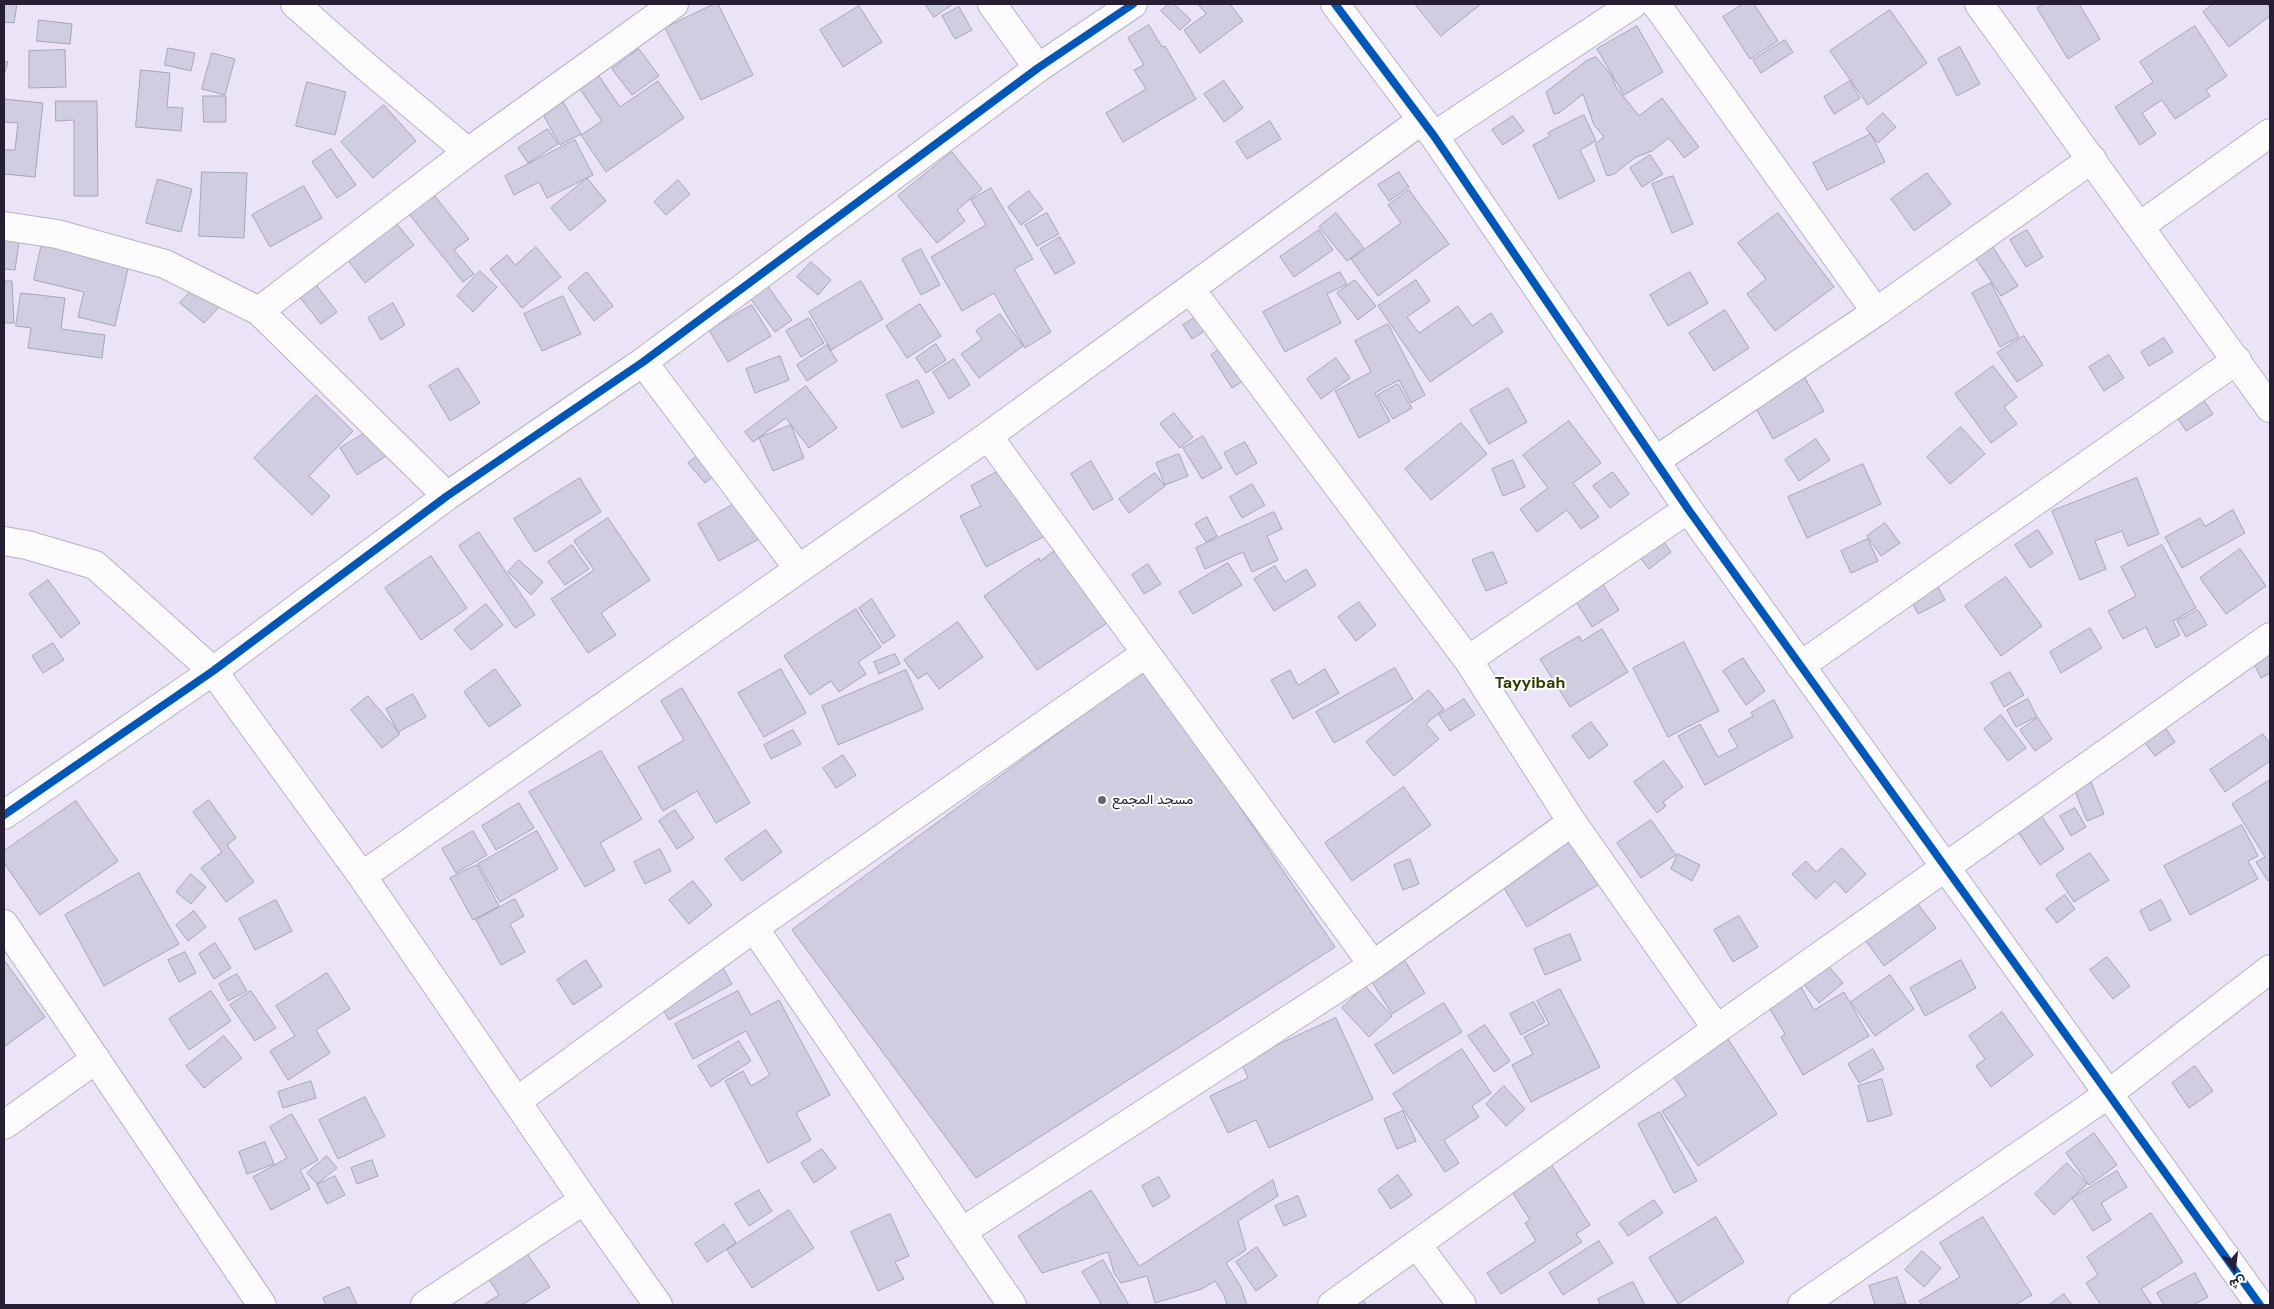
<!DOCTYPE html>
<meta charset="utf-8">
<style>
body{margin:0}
#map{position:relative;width:2274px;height:1309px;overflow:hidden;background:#ebe4f7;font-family:"DM Sans",Vazirmatn,sans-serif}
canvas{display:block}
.frame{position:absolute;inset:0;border:5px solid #261e33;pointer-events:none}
.north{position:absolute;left:2209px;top:1244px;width:50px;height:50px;-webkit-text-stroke:4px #fff;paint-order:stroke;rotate:165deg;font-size:14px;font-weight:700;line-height:20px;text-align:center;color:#261e33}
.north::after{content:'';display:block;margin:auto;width:18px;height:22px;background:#261e33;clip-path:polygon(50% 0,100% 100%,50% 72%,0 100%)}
</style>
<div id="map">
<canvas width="2274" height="1309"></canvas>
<div class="frame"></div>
<div class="north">ش</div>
</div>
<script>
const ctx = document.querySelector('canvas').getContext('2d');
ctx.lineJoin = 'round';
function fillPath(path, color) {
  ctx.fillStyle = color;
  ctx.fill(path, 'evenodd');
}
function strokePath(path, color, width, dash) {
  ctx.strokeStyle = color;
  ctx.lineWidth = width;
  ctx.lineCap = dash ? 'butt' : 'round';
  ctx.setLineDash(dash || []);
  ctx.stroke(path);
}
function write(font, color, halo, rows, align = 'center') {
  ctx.font = font + ' "DM Sans",Vazirmatn,sans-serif';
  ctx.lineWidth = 4;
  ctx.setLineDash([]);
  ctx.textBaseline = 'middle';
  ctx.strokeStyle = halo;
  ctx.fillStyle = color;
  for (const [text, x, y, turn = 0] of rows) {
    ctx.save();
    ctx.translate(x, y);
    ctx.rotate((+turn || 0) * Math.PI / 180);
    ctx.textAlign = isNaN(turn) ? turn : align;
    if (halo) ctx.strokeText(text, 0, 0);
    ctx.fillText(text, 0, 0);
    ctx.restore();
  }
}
const building = new Path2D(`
 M4 4H17L14 23 4 22Z
 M714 4H718L753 75 701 100 665 28Z
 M925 4H953L934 17Z
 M1168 4H1174L1191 20 1180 30 1161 11Z
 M1198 4H1230L1243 21 1200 53 1184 30 1206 14Z
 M1415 4H1481L1441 36Z
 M1743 4H1754L1778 41 1750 59 1723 17Z
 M2044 4H2079L2100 39 2068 59 2037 8Z
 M2213 4H2267L2270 8V16L2229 47 2203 12Z
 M859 6 882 42 843 67 820 30Z
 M959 7 972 30 955 39 942 16Z
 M1890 10 1927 63 1868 105 1830 51Z
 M39 20 72 24 70 44 37 41Z
 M1149 25 1162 47 1165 46 1196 99 1123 142 1106 113 1146 89 1134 70 1144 65 1128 38Z
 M1637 26 1663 72 1624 95 1597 49Z
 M2195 26 2227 76 2206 90 2210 96 2175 119 2162 100 2142 113 2156 134 2140 145 2115 107 2153 82 2140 62Z
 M1785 40 1793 52 1761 73 1753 60Z
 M1960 47 1980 84 1957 96 1938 59Z
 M168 48 195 53 191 71 165 65Z
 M639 49 659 76 632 95 612 69Z
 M65 50 66 87 29 88V51Z
 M212 53 235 59 225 95 202 89Z
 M1596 57 1612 76 1616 87 1639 116 1662 98 1699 147 1684 158 1669 138 1652 151 1636 157 1614 174 1607 176 1595 144 1604 137 1594 125 1583 94 1559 113 1554 114 1546 92 1586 61Z
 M4 61 8 62 4 75Z
 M141 70 170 73 167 107 183 108 181 131 136 127Z
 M599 76 620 107 658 81 684 118 606 172 581 135 602 121 580 89Z
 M1224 81 1243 108 1224 122 1204 94Z
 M1850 81 1860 98 1834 114 1824 97Z
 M307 82 346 92 335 135 296 126Z
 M203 96H226V122H204Z
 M561 98 581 134 560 145 540 109Z
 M4 99 43 103 35 177 4 174V150H15L18 123 4 122Z
 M56 101H97L98 196H74V120L56 121Z
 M384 105 416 141 373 178 341 142Z
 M1883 113 1896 127 1878 143 1866 129Z
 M1584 115 1596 141 1580 150 1595 181 1559 199 1533 145 1550 136 1548 133Z
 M1513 116 1524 131 1503 145 1492 130Z
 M1270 121 1281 139 1247 159 1236 142Z
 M548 129 558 144 528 163 518 148Z
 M1871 134 1885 162 1827 190 1813 163Z
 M575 140 593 175 547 198 539 182 514 195 505 176Z
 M331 149 356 185 337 198 312 162Z
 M952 152 982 189 957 210 965 221 937 243 898 196Z
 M1650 155 1663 174 1642 187 1630 168Z
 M202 172 247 173 244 238 199 236Z
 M1399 172 1409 187 1389 201 1378 185Z
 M1927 173 1951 204 1914 231 1891 199Z
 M1673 176 1693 224 1672 233 1652 184Z
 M587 178 606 201 570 231 551 208Z
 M158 179 192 189 181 232 146 223Z
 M678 180 690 194 666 215 654 202Z
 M304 186 322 218 270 247 252 215Z
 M991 188 1033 259 1014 269 1051 332 1025 348 994 293 962 311 931 257 986 225 971 200Z
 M1409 190 1449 244 1378 296 1351 259 1401 223 1388 205Z
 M1029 191 1043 209 1021 225 1008 207Z
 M434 195 469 239 454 250 474 274 463 282 409 214Z
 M1047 213 1059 234 1037 246 1025 225Z
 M1336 213 1364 248 1347 261 1319 227Z
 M1778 213 1834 287 1775 331 1747 294 1766 279 1738 243Z
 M392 218 414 245 365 283 344 255Z
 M1319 230 1333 250 1294 277 1280 257Z
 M2027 230 2043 257 2026 267 2010 240Z
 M4 234 20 236 15 270 4 269Z
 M1060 237 1075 263 1055 274 1040 249Z
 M1987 238 2018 286 2001 296 1970 250Z
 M42 243 129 264 115 326 78 317 84 292 34 280Z
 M536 247 561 277 522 308 490 269 507 255 515 265Z
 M921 249 940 285 921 295 902 259Z
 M811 262 831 280 818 295 797 277Z
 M480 271 497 287 473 312 457 296Z
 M587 272 613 306 594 321 568 288Z
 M1340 272 1347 284 1327 294 1341 323 1285 352 1263 312Z
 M1690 272 1708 303 1668 326 1650 295Z
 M311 278 337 312 321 324 295 291Z
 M1355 280 1376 306 1358 320 1337 293Z
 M1416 280 1430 301 1407 317 1419 333 1458 306 1472 326 1491 313 1503 332 1430 382 1378 306Z
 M4 281H12L14 323H4Z
 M861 281 883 319 831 350 809 312Z
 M1991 283 2019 337 2000 347 1972 293Z
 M197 285 221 305 204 323 180 303Z
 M767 285 792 320 775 332 750 298Z
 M21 293 65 298 61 329 105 335 102 358 28 348 31 328 16 326Z
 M563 296 581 334 542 351 524 314Z
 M393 303 405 325 381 340 368 318Z
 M920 304 941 336 907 358 886 326Z
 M752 305 771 336 728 362 709 330Z
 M1725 310 1749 348 1714 371 1689 333Z
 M1203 312 1211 327 1192 339 1183 325Z
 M1000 314 1023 346 979 378 961 354 982 339 976 331Z
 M809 318 824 343 801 357 786 331Z
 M1388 324 1425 395 1411 403 1399 380 1375 393 1390 421 1359 438 1335 391 1371 372 1355 341Z
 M2024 336 2043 365 2017 382 1997 353Z
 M2164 338 2173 352 2149 366 2141 352Z
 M936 344 946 360 926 373 916 358Z
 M1228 344 1249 377 1232 388 1211 355Z
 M827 345 837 361 807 381 797 365Z
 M2109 355 2124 378 2104 391 2089 367Z
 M780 356 789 380 755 393 746 369Z
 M1336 358 1350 378 1321 399 1307 379Z
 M954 359 970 385 949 399 933 372Z
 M1993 366 2017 397 2004 407 2017 424 1991 443 1955 394Z
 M458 368 480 403 450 421 429 386Z
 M1802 373 1824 411 1773 439 1752 401Z
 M918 380 934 413 902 428 886 395Z
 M1398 384 1412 408 1393 419 1378 395Z
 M806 386 837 428 809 448 786 418 753 442 745 432Z
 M1508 388 1527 422 1489 444 1470 410Z
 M2198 391 2213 414 2186 431 2171 408Z
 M316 395 353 431 309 476 330 496 312 515 254 458Z
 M1174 413 1193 437 1180 448 1160 424Z
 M1569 421 1601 463 1573 483 1599 517 1581 529 1567 510 1537 532 1520 509 1548 488 1523 455Z
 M1461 423 1487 454 1431 500 1405 469Z
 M791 425 804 458 773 471 759 438Z
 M1961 427 1985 454 1950 484 1927 457Z
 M370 430 386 456 357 475 340 448Z
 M1203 436 1222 468 1202 479 1183 448Z
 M1816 439 1830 460 1799 481 1785 460Z
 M1245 442 1257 463 1236 475 1224 453Z
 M704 451 720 471 705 483 688 463Z
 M1179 454 1188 476 1165 485 1156 463Z
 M1513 460 1525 487 1503 496 1492 469Z
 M1091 461 1113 499 1093 510 1071 474Z
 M1863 464 1881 504 1807 538 1788 497Z
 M1010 465 1047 535 986 567 960 516 981 506 971 486Z
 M1613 472 1629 494 1610 508 1593 486Z
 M1155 473 1165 486 1129 513 1119 499Z
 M580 478 601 512 535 552 514 519Z
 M2137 478 2159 534 2128 546 2122 531 2095 541 2106 569 2080 580 2052 511Z
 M1252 484 1265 505 1242 518 1230 497Z
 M738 502 759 539 719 561 698 524Z
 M2233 510 2245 533 2182 568 2165 537 2200 518 2205 526Z
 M1274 512 1282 529 1267 536 1278 560 1252 572 1243 552 1205 569 1196 548Z
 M1207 517 1217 536 1206 542 1195 524Z
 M608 518 650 580 601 613 616 635 588 653 551 599 594 570 574 541Z
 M1885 523 1900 543 1881 556 1867 536Z
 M2038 530 2053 553 2030 568 2015 545Z
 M479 532 535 615 515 628 459 546Z
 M1659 535 1671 552 1649 569 1636 552Z
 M1868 539 1878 561 1851 573 1841 551Z
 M1064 544 1116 617 1037 670 984 596 1039 558 1040 561Z
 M572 545 589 569 565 585 548 562Z
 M2162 545 2196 608 2173 621 2180 635 2156 648 2146 627 2123 639 2108 611 2136 596 2121 567Z
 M2240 549 2266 586 2226 614 2200 578Z
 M1493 552 1507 583 1486 591 1472 560Z
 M431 556 467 608 421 640 385 588Z
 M519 560 543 582 531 595 508 572Z
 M1228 563 1242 585 1193 614 1179 592Z
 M1148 564 1161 584 1144 594 1132 575Z
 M1275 566 1285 582 1306 569 1316 585 1274 611 1254 579Z
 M1597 575 1619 610 1592 627 1570 592Z
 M2006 577 2042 626 2001 656 1965 606Z
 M48 580 80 623 61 638 29 594Z
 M1934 580 1945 600 1918 614 1908 594Z
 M872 599 895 636 883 644 859 608Z
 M1359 602 1376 625 1356 641 1338 617Z
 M486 604 503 625 471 650 454 630Z
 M856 609 881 647 858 662 866 674 839 692 831 681 810 695 784 656Z
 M2198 610 2207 625 2186 637 2177 621Z
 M958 622 983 657 939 689 927 673 918 679 904 660Z
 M2090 628 2102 648 2061 673 2050 652Z
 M1602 629 1628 672 1570 707 1540 659 1579 636 1582 641Z
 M1684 642 1719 711 1668 737 1633 668Z
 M53 643 64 660 43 673 32 656Z
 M2270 643V673L2261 678 2249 654Z
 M895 654 900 664 879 674 874 662Z
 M1743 658 1765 691 1746 705 1723 671Z
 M1395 668 1413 699 1334 743 1316 712Z
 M495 669 521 705 489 727 464 692Z
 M781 669 806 713 764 737 738 693Z
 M1146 669 1335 947 976 1178 792 930Z
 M1325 669 1339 693 1293 719 1271 680 1290 670 1298 685Z
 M906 670 923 709 838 745 822 706Z
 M2010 672 2024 695 2004 707 1991 683Z
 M682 688 750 803 716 823 697 791 663 811 638 767 684 740 661 701Z
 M1429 690 1444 709 1426 724 1439 739 1394 776 1366 742Z
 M413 694 426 717 398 732 386 709Z
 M368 696 400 734 382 748 351 710Z
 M1464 699 1475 715 1450 731 1439 715Z
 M2028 699 2037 717 2016 727 2007 710Z
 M1774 700 1793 737 1705 785 1678 736 1700 724 1718 757 1738 747 1728 730 1753 716 1751 713Z
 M2001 715 2026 748 2008 761 1984 729Z
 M2038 718 2052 739 2035 751 2020 730Z
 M2160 720 2175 742 2155 756 2139 735Z
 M1591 722 1608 745 1589 759 1572 736Z
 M793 730 801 744 771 759 764 745Z
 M2263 734 2270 744V761L2225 792 2210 770Z
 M601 751 642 819 600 843 615 870 585 887 529 792Z
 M843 755 856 775 836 788 823 768Z
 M1664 761 1683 787 1663 802 1666 806 1657 813 1634 782Z
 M2270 780V879L2268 881 2256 862 2265 857 2232 804Z
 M2091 782 2104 814 2087 821 2074 788Z
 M1404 787 1431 825 1352 881 1325 843Z
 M209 800 236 838 227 845 254 882 226 902 201 868 222 852 193 812Z
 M76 801 118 861 40 915 4 863V851Z
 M519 803 534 828 496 850 482 826Z
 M2036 808 2064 849 2040 865 2013 824Z
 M2075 808 2086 827 2071 836 2060 816Z
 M675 810 694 838 677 849 659 821Z
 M1651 820 1676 855 1641 878 1617 843Z
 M2242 825 2258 856 2248 861 2258 879 2190 915 2164 866Z
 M766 830 782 852 742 881 725 859Z
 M473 831 487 855 456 873 442 849Z
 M537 831 558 869 500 902 478 864Z
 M1571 841 1598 885 1527 927 1501 883Z
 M1842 848 1866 874 1846 893 1835 881 1816 899 1792 874 1806 861 1816 872Z
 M660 849 671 871 645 884 634 862Z
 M2090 853 2109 880 2074 902 2056 875Z
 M1678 854 1700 865 1692 881 1671 869Z
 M1410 859 1419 884 1403 890 1394 865Z
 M477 865 499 906 473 920 450 878Z
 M139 873 179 944 104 986 65 915Z
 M191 874 206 887 191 904 176 892Z
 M693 881 712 905 689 924 669 900Z
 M2065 895 2075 909 2057 923 2046 909Z
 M1912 896 1936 928 1884 966 1860 933Z
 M515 899 524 916 510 924 525 952 501 965 476 920Z
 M276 900 292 931 255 950 239 919Z
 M2161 900 2171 920 2150 931 2140 911Z
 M194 911 206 927 188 941 176 925Z
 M1739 916 1758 947 1733 962 1714 930Z
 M1570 934 1581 960 1545 975 1534 949Z
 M215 943 231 968 214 979 199 954Z
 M185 952 196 973 179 982 168 960Z
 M2107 957 2130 986 2113 999 2090 970Z
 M1403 958 1425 993 1392 1014 1370 979Z
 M4 960 45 1017 4 1047Z
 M586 960 602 986 573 1005 557 980Z
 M1961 960 1976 988 1925 1016 1910 988Z
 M719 961 732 984 669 1020 656 997Z
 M1826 963 1843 983 1819 1003 1802 982Z
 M327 973 350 1009 316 1030 330 1053 288 1080 270 1051 295 1036 276 1006Z
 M237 974 247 991 228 1001 219 984Z
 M1890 975 1914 1009 1875 1036 1851 1002Z
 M1800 985 1814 1010 1844 992 1869 1036 1803 1075 1781 1037 1785 1034 1767 1004Z
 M1365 986 1392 1016 1369 1037 1342 1008Z
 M1560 989 1600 1067 1531 1102 1512 1065 1533 1054 1524 1037 1549 1024 1537 1001Z
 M211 991 231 1021 189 1050 169 1019Z
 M251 991 276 1028 255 1041 230 1005Z
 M738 991 751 1015 779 1000 830 1095 796 1113 811 1140 768 1163 725 1081 743 1071 751 1086 770 1075 746 1031 693 1059 675 1024Z
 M1534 1002 1545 1022 1521 1035 1510 1014Z
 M1444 1003 1462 1032 1393 1074 1375 1045Z
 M2002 1012 2033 1055 1991 1087 1976 1066 1985 1059 1969 1036Z
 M1336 1018 1373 1099 1269 1148 1256 1120 1228 1133 1210 1096 1248 1078 1241 1062Z
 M1485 1025 1510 1061 1494 1072 1468 1036Z
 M224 1036 242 1058 204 1088 186 1066Z
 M1726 1036 1777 1114 1698 1166 1662 1111 1686 1096 1670 1071Z
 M739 1041 751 1061 711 1087 698 1066Z
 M1462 1049 1491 1093 1472 1106 1479 1117 1444 1140 1459 1163 1445 1172 1393 1094Z
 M1873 1049 1884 1069 1859 1083 1848 1064Z
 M2195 1066 2213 1091 2189 1108 2172 1083Z
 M1882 1079 1892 1115 1868 1122 1858 1086Z
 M311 1081 316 1098 283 1108 278 1092Z
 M1504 1086 1525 1109 1506 1126 1486 1104Z
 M365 1097 385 1136 338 1159 319 1120Z
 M1403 1111 1416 1141 1397 1149 1384 1119Z
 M1660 1112 1697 1181 1674 1193 1638 1124Z
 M292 1114 318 1160 300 1170 310 1189 271 1210 253 1177 287 1158 270 1127Z
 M2094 1133 2117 1165 2089 1185 2066 1153Z
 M265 1142 274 1164 247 1174 239 1152Z
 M822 1149 836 1168 814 1183 801 1163Z
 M327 1156 337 1168 317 1184 307 1173Z
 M372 1160 378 1176 357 1184 351 1168Z
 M1549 1161 1590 1225 1576 1234 1582 1242 1501 1294 1487 1273 1536 1241 1525 1223 1530 1220 1509 1187Z
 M2067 1163 2087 1184 2054 1215 2035 1194Z
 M2117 1171 2127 1187 2101 1203 2111 1220 2093 1231 2072 1198Z
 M1398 1175 1412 1195 1391 1209 1378 1190Z
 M335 1176 345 1195 327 1204 317 1185Z
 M1159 1177 1170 1197 1153 1207 1142 1186Z
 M1273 1180 1278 1196 1238 1221 1246 1250 1226 1263 1241 1287 1247 1305H1227L1224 1295 1215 1281 1202 1289 1155 1303 1147 1276 1121 1283 1114 1273 1108 1252 1042 1273 1018 1236 1091 1190 1139 1266Z
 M759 1190 772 1211 749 1226 735 1204Z
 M1298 1196 1306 1216 1284 1226 1275 1206Z
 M1654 1200 1663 1213 1628 1236 1619 1223Z
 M789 1210 814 1248 752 1288 727 1250Z
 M2151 1213 2183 1262 2141 1289 2152 1305H2101L2086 1283 2098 1275 2087 1257Z
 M890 1214 909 1256 895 1262 904 1279 878 1291 851 1232Z
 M1716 1217 1744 1262 1678 1304 1649 1258Z
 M1983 1217 2032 1295 2015 1305H1922L1919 1301 1960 1277 1940 1243Z
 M724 1224 736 1243 707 1262 695 1244Z
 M1599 1241 1613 1263 1563 1295 1549 1273Z
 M1257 1247 1277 1276 1256 1291 1236 1262Z
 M523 1248 550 1287 522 1305H483L499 1295 485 1273Z
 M1922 1251 1941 1268 1924 1287 1905 1270Z
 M1103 1260 1129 1305H1098L1101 1303 1082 1272Z
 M2195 1273 2208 1297 2193 1305H2164L2157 1293Z
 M1897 1277 1906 1304 1875 1305 1869 1286Z
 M1633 1282 1645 1305H1599L1600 1304 1598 1299Z
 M349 1287 357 1305H326L323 1298Z
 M1360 1294 1366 1305H1341Z
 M2064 1294 2072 1305H2049Z`);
fillPath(building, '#d0cde0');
strokePath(building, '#a7a4b7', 1);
const minor = new Path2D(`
 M295 4 363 64 468 152
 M992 4 1038 68
 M1335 4 1434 136 1688 509 2260 1305
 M1656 4 1876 312
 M1979 4 2270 408
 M1434 136 1633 4
 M4 226 57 234 165 264 259 311 447 496
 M2140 226 2270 133
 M1191 290 1468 660 1572 822 1717 1029
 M259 311 468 152 674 4
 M643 362 798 568
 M988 436 1373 965
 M1655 461 1876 312 2092 159
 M4 541 27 545 95 565 213 671 362 876 584 1200 658 1305
 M1468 660 1688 509
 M1800 666 2237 360
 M4 815 213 671 447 496 643 362 1038 68 1133 4
 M362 876 988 436 1422 120
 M4 924 262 1305
 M754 928 1012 1305
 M517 1101 754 928 1145 654
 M4 1125 96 1059
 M963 1231 1373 965 1572 822
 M1417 1245 1462 1305
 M425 1305 584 1200
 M1332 1305 1717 1029 2270 637
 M1802 1305 2107 1095 2270 969`);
strokePath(minor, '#b8b1c4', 30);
strokePath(minor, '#fcfbfe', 28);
strokePath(new Path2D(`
 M1335 4 1434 136 1688 509 2260 1305
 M4 815 213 671 447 496 643 362 1038 68 1133 4`), '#0057b8', 8);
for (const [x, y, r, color] of [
 [1102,800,5,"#6b6378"]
]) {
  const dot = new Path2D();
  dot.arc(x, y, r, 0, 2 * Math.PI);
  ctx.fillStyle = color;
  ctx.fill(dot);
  strokePath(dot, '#fff', 2);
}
write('14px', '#261e33', '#fff', [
 ["مسجد المجمع",1112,800]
], 'left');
write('bold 16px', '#2f3b00', '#fff', [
 ["Tayyibah",1530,684]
]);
</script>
